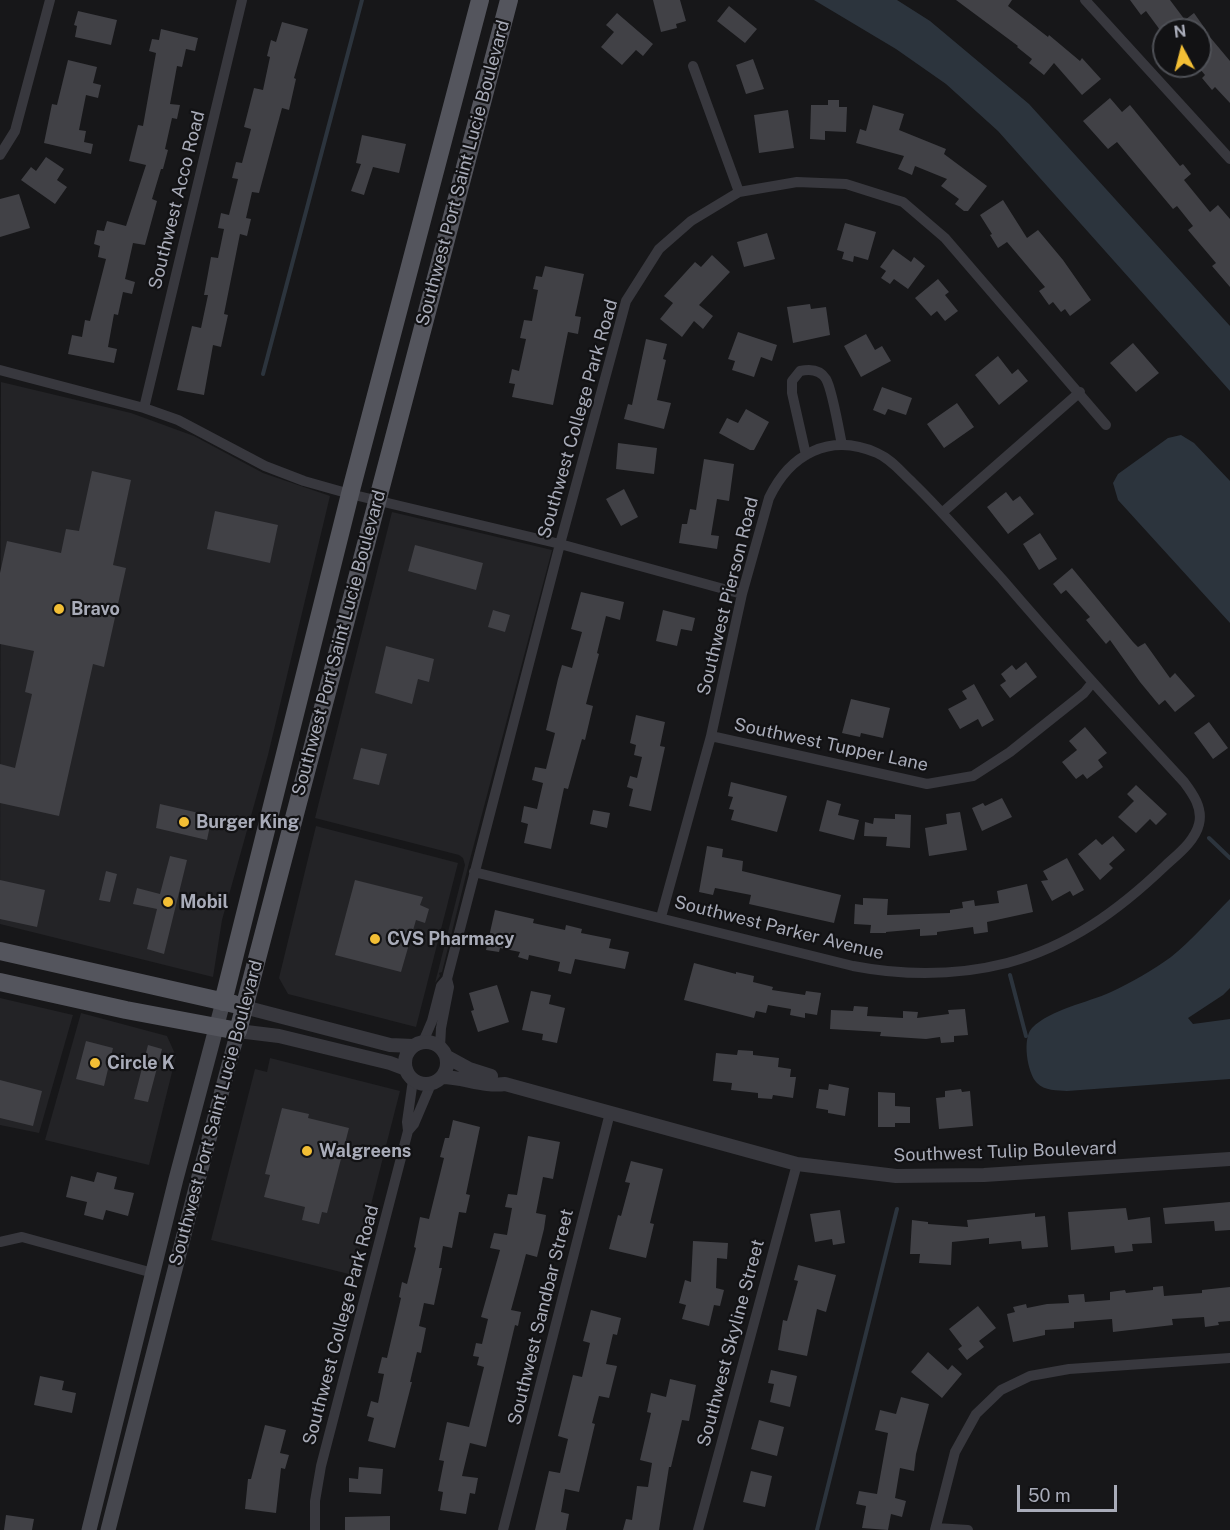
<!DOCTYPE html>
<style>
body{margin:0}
#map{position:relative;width:1230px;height:1530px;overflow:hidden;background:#171719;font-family:"Public Sans",sans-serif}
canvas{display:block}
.north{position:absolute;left:1152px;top:18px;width:60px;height:60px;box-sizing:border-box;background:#121214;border:2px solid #4e5056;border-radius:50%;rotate:353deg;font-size:16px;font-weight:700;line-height:24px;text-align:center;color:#a9acb9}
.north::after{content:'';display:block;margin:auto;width:21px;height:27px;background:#f2be35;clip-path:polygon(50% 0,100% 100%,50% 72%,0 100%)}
.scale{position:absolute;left:1017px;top:1485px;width:100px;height:27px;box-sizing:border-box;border:3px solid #a9acb9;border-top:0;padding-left:8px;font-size:18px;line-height:21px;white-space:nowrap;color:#a9acb9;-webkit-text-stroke:4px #121214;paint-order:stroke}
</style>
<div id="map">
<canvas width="1230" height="1530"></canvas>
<div class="north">N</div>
<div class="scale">50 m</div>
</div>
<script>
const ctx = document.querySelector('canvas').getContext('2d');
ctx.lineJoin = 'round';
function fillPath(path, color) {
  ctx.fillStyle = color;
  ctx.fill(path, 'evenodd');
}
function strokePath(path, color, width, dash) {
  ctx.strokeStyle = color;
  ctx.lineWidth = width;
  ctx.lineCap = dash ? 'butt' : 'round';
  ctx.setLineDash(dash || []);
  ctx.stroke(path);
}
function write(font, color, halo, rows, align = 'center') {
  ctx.font = font + ' "Public Sans",sans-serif';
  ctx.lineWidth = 4.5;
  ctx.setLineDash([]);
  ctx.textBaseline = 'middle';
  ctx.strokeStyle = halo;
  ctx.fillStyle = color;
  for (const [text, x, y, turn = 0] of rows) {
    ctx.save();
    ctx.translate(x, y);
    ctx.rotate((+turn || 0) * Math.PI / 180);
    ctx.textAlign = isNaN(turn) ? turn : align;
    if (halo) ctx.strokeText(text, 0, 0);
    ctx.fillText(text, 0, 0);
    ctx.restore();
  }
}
fillPath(new Path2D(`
 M1 382 131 413 194 436 263 473 330 496 268 755 222 920 213 977 0 924Z
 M392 512 552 550 469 863 442 972 439 973 440 976 435 983 465 865 463 858 459 855 315 818Z
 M316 826 458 863 416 1027 288 994 279 978Z
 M0 998 73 1015 39 1133 0 1125Z
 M81 1013 167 1036 176 1056 149 1165 45 1140Z
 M270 1058 400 1091 353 1275 211 1240 255 1069 267 1072Z`), '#232326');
fillPath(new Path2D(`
 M814 0H897L930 21 1029 104 1230 326V391L998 131 946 84 896 49Z
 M1181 435 1194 443 1230 481V623L1118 500 1113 483 1118 474 1168 438Z
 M1230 899V988L1223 995 1188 1018 1193 1024 1230 1019V1079L1067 1091C1058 1090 1044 1091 1037 1083 1027 1073 1022 1038 1032 1028 1051 1009 1087 1003 1111 992 1130 983 1155 969 1171 957 1192 940 1211 918 1230 899Z`), '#2c343d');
strokePath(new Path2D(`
 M263 374 362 0
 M1209 838 1230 858
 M1010 975 1026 1036
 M817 1530 897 1209`), '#2c343d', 4);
fillPath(new Path2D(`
 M653 0H680L686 21 676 24 677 28 661 32Z
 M956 0H1012L1008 6 1048 37 1049 35 1080 61 1082 58 1101 79 1082 95 1054 63 1044 75 1029 63 1032 59 1017 47 1018 46Z
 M1130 0H1170L1185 20 1194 13 1206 30H1204L1230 61V103L1215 87 1212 90 1202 78 1205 75 1200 69V30H1160L1146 11 1141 15Z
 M729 6 757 29 745 43 717 21Z
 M78 11 117 20 111 45 75 37 77 26 74 25Z
 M617 13 653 44 643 56 636 50 622 65 601 47 614 32 606 25Z
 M282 22 308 29 294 78 296 79 289 110 282 108 259 193 252 192 246 218 251 219 247 236 240 234 224 314 228 315 221 347 213 345 204 395 177 390 192 326 201 328 208 295H204L211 257 218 258 224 229 218 228 221 213 229 215 238 179 232 178 236 162 242 163 251 129 244 127 254 88 263 90 270 57 267 56 271 40 276 42Z
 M161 29 198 38 195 51 186 49 182 67 177 66 170 104 180 105 177 119 172 118 165 149 168 150 163 169H161L152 199 157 201 145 245 133 243 125 279 135 282 132 294 123 292 118 315 114 314 108 347 117 349 114 363 68 354 72 335 82 337 85 320 90 321 106 259 98 257 100 246 94 244 97 230 104 231 107 221 126 226 146 165 129 161 138 125 143 126 156 53 149 51 152 39 159 40Z
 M753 59 764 89 746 94 736 65Z
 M68 60 97 67 93 83 101 85 98 98 86 95 79 130 86 131 84 142 93 144 91 154 44 143 52 104 57 105Z
 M1110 98 1122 112 1130 105 1180 166 1183 164 1191 174 1184 180 1210 212 1218 205 1230 219V287L1212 266 1216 263 1188 230 1193 226 1177 206 1173 209 1117 142 1108 149 1083 121Z
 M828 100H839V107H847L846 132 825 131V140L810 139 811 105H828Z
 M873 105 904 114 899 130 946 149 944 154 987 186 968 211H964L955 204 959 199 941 186 947 179 915 166 912 175 898 169 904 156 856 143 860 129 866 131Z
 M788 110 794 148 759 153 754 115Z
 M362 135 406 144 399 173 373 167 364 195 351 191 361 164 356 163Z
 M46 157 64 169 57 180 67 187 55 204 21 180 31 167 36 171Z
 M19 194 30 228 0 237V199Z
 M1003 200 1027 238 1038 230 1063 260 1091 300 1070 316 1065 309 1061 312 1053 302 1049 305 1039 291 1045 287 1007 242 998 248 990 235 992 234 980 215Z
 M845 223 876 232 868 260 854 256 853 262 842 259 844 252 837 250Z
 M767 233 775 259 744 267 737 242Z
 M893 249 911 262 914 257 925 266 908 289 894 279 890 284 881 278 886 271 880 267Z
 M712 255 730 272 699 305 713 316 703 329 694 321 682 337 660 319 673 303 664 296 695 262 701 267Z
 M545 266 584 274 575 316 581 317 578 334 568 332 553 405 512 397 515 384 509 383 512 369 519 371 526 339 520 338 524 320 532 321 538 290 533 289 536 276 542 277Z
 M938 279 949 292 945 295 958 311 945 321 937 311 931 316 915 298Z
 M810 304 811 309 826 307 830 335 793 343 787 307Z
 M738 332 777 345 772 361 761 357 754 377 732 370 735 361 728 359Z
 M866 334 875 350 882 346 891 361 861 377 844 346Z
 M646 339 667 344 663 359 666 360 657 400 671 403 664 429 624 419 628 404 632 405Z
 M1133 343 1159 373 1136 392 1110 363Z
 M998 356 1012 374 1018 369 1028 381 999 405 975 375Z
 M882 387 912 398 906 415 888 409 885 415 873 410Z
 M957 403 974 427 944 448 927 424Z
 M746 409 769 422 754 450H750L719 433 727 418 738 423Z
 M618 443 657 448 654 474 616 469Z
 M704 459 734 464 729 501 717 499 711 535 719 536 717 549 679 543 682 524H687L690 509 696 510Z
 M92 471 131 480 113 565 126 568 104 667 93 664 59 816 0 803V764L15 768 32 694 25 692 34 651 0 644V573L7 541 61 553 66 529 79 531Z
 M624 489 638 517 621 526 606 499Z
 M1006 492 1013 501 1020 496 1034 514 1008 534 987 507Z
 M215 511 278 525 270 563 207 549Z
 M1040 533 1057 559 1039 570 1023 544Z
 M415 545 483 563 476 590 408 571Z
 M1072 568 1133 642 1138 647 1145 643 1170 678 1175 673 1195 696 1175 712 1165 700 1159 705 1140 682 1110 640 1106 644 1086 620 1090 617 1066 590 1061 594 1053 584Z
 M581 592 624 602 620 620 606 616 597 653 599 654 586 704 593 706 585 740 582 739 568 789 564 788 551 849 524 843 528 824 521 822 524 806 537 809 543 783 532 780 535 767 546 769 555 733 546 730 558 679 562 665 572 668 582 632 571 629Z
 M493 610 510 615 505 632 488 627Z
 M663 610 695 618 692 631 681 629 677 646 656 641Z
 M386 646 434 659 429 682 418 679 412 704 375 693Z
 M1026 662 1037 677 1010 698 1000 685 1006 681 1001 674 1012 665 1016 670Z
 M974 684 994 720 982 727 978 719 960 729 948 709 967 699 962 691Z
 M851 699 890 708 883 738 861 733 860 737 842 733Z
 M636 715 665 722 660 746 665 747 651 811 629 806 633 789 627 787 630 776 637 778 642 757 634 755 636 745 630 743Z
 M1209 722 1228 748 1213 759 1194 733Z
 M1085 727 1107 753 1098 760 1103 767 1087 779 1083 774 1076 779 1062 762 1077 750 1069 741Z
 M361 748 387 754 379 785 353 779Z
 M731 782 787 796 777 832 731 820 734 810 729 809 733 797 728 796Z
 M1136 785 1167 814 1156 825 1150 819 1136 833 1118 817 1134 801 1127 794Z
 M1002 798 1012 817 982 831 972 808 983 803 985 806Z
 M827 800 841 804 838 815 859 820 854 840 819 831Z
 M160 804 212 816 207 840 156 828Z
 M593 810 610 813 607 828 590 824Z
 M960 812 967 850 929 856 925 828 947 824 946 814Z
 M895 814 911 815 910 848 886 846 887 837 864 836 865 822 873 824 874 818 895 819Z
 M1113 836 1125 850 1109 864 1113 868 1100 880 1078 854 1096 839 1102 845Z
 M707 846 723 849 722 857 743 861 742 871 841 895 834 923 749 904 751 895 715 888 713 895 699 892Z
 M170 856 187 860 164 954 147 949 157 909 133 904 137 888 160 894Z
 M1067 858 1084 890 1073 896 1070 891 1052 901 1041 881 1048 880 1043 871Z
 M106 871 117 874 110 902 99 900Z
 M0 880 45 890 37 927 0 919Z
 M355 880 423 897 420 905 429 909 425 923 416 920 401 972 335 955Z
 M1027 884 1033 912 987 922 988 932 974 934 973 927 937 932V935L920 936V929L886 932V933H870L871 925 854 924 855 904 863 905V898L888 899 887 915 950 913V910L963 908 962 902 974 900 975 906 999 903 997 891Z
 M495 910 534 919 533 923 565 930 566 925 582 929 581 933 611 939 609 948 629 952 625 969 575 959 571 974 558 971 560 962 529 955 528 960 518 957 520 952 500 948 499 952 486 950Z
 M694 963 736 974V972L754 976 753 982 773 987 772 990 805 995 806 991 821 993 817 1015 805 1013V1018L790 1015 791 1009 768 1005 766 1013 756 1011 754 1018 684 1000Z
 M497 985 509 1022 478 1032 471 1011 474 1010 469 993Z
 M531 991 551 995 549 1004 565 1008 557 1043 542 1040 543 1034 522 1030Z
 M854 1006 868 1007 867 1016 903 1018V1011L918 1012 917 1018 949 1014 948 1010 965 1009 968 1035 954 1036V1042L941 1043 940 1037 926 1039 880 1036 881 1032 830 1029 831 1010 853 1011Z
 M86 1041 113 1048 104 1086 76 1079Z
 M148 1045 162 1049 148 1102 134 1099Z
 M738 1050 753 1051V1055L779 1058 778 1067 791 1069 790 1077H796L793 1098 773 1095 772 1099 758 1098V1093L731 1090 732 1083 713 1081 716 1053 737 1055Z
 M0 1080 42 1091 33 1126 0 1118Z
 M829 1084 849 1088 845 1116 828 1113V1110L816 1108 819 1089 828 1090Z
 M961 1089 962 1092 970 1091 973 1126 939 1129 936 1098 945 1097V1091Z
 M878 1092 895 1093V1106L910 1107V1123H895V1127H878Z
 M282 1108 309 1114 308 1118 349 1128 327 1213 322 1212 319 1224 302 1220 305 1207 264 1197 270 1175 265 1174Z
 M453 1120 480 1127 466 1194 470 1195 466 1213 459 1212 452 1248 443 1246 439 1268H442L434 1305 424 1303 419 1326 426 1328 421 1353 417 1352 410 1382H412L395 1448 368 1441 374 1418 367 1416 371 1401 378 1403 384 1374 378 1373 382 1357 387 1358 401 1298 399 1297 402 1282 407 1284 416 1248 414 1247 420 1217 429 1219 444 1158 440 1157 445 1138H449Z
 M528 1136 560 1142 553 1179 543 1177 536 1213 546 1215 544 1229 537 1257 526 1254 520 1277 511 1310 521 1312 518 1326 515 1325 486 1447 470 1443 462 1476 478 1478 475 1494 470 1493 466 1514 440 1510 443 1492 438 1491 444 1461 439 1460 447 1422 469 1427 484 1367 477 1365 479 1357 473 1356 476 1343 482 1344 488 1319 481 1317 500 1250 490 1248 494 1233 507 1235 512 1208 505 1207 508 1194 517 1195Z
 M631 1161 663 1169 650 1223 654 1224 646 1258 609 1249 618 1215 621 1216 630 1183 625 1182Z
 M97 1172 117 1177 114 1189 134 1193 128 1216 106 1210 103 1220 84 1215 87 1202 66 1197 71 1176 94 1182Z
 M1230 1202V1230L1215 1231 1214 1221 1165 1224 1163 1208Z
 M1126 1208 1128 1220 1150 1217 1152 1243 1132 1244 1133 1251 1115 1253 1114 1246 1071 1250 1068 1212Z
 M840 1210 845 1243 833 1245 832 1239 815 1242 810 1214Z
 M1035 1213V1217L1045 1216 1048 1247 1022 1249 1021 1241 989 1244V1238L952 1242 951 1265 919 1263 920 1254H910L912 1220 928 1222V1224L968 1227 967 1220Z
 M693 1241 728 1243 727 1259 717 1258 716 1288 724 1290 720 1306 714 1305 709 1326 682 1319 686 1305 679 1303 685 1280 691 1282Z
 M798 1265 836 1275 826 1312 817 1309 807 1356 778 1350 783 1320 787 1321 798 1281 794 1280Z
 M1163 1286 1164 1296 1202 1293V1290L1230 1287V1321L1218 1322 1219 1325 1205 1327 1204 1317 1172 1319 1173 1325 1113 1332 1112 1319 1074 1322V1328L1045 1330V1335L1013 1342 1007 1314 1015 1312 1013 1307 1026 1304 1027 1308 1047 1304 1069 1303 1068 1295 1084 1294 1085 1302 1110 1300V1292L1125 1290 1126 1293 1153 1290V1287Z
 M978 1306 996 1328 979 1341 984 1347 967 1360 958 1349 962 1346 949 1329Z
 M591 1310 621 1318 617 1335 613 1334 606 1364 617 1366 609 1398 599 1396 592 1423 595 1424 579 1492 565 1489 561 1512 569 1514 566 1530H535L549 1471 560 1473 568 1439 558 1436 573 1375 582 1377 590 1343 583 1341Z
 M928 1352 948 1370 952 1365 962 1374 942 1398 911 1372Z
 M771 1370 797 1376 790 1407 770 1402 774 1384 768 1383Z
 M40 1376 64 1381 62 1390 76 1393 72 1413 34 1405Z
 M670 1379 696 1385 689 1421 682 1420 671 1467H669L659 1530H623L626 1519 632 1520 637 1486 648 1487 652 1463 640 1460 651 1413 647 1412 651 1393 666 1397Z
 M901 1397 929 1404 916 1454 914 1471 900 1468 895 1498 906 1501 902 1517 891 1514 888 1530 862 1528 866 1506 856 1504 859 1491 877 1494 888 1433 875 1430 880 1410 896 1414Z
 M759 1420 784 1427 777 1456 751 1449Z
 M265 1425 286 1430 280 1453 289 1455 285 1469 281 1468 276 1513 245 1509 248 1479H251Z
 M359 1467 383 1469 381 1494 349 1492V1478L358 1479Z
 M751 1471 772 1476 765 1507 743 1502Z
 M6 1515 34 1519 32 1530H4Z
 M390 1516V1530H345V1517Z`), '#414146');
strokePath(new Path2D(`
 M1085 0 1230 159
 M693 66 739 192
 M0 155 15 131 50 0
 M0 370 144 408 178 420 265 466 304 481 350 494 560 544 742 594
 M144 408 242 0
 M806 455 792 393V381L800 371C809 369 820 369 826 379 832 389 839 430 842 445
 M943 512 1080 392
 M711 736 927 784 973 776 1010 752 1084 693 1092 683
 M474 872 853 966C905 976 956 976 1007 963 1070 946 1119 910 1165 866 1178 854 1195 841 1199 824 1203 808 1193 794 1184 782 1122 715 1061 648 1002 579 972 546 944 513 912 482 901 472 891 459 877 453 830 432 790 454 769 498L742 594 711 736 661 917
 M423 1042 432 1021 441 986 447 979
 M440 1047 441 1028 449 987 447 979 560 544 626 301 659 249 691 221 739 192 797 182 846 184 903 202 945 238 1106 425
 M408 1131 407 1122 413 1080
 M0 1242 22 1237 153 1273
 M936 1528 968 1530
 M315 1530V1501L321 1466 408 1131 414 1124 431 1084
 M503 1530 610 1113
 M698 1530 797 1164
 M935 1530 955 1452 976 1414 1001 1390 1030 1376 1069 1369 1230 1358`), '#38383e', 10);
strokePath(new Path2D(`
 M244 1007 390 1045 413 1046
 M238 1031 279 1036 390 1063 406 1069
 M405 1063a21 21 0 1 1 42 0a21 21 0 1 1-42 0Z
 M447 1057 469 1069 491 1076
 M442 1077C463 1077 484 1087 505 1084L797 1164 896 1176 984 1175 1230 1159`), '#38383e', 14);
strokePath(new Path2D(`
 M89 1530 176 1179 223 1002
 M108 1530 197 1184 238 1031`), '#46474e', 15);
strokePath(new Path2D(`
 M0 951 234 1004
 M0 982 126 1010 238 1031 509 0
 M223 1002 350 494 480 0`), '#54555d', 18);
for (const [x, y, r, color] of [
 [59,609,6,"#f2be35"],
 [184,822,6,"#f2be35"],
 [168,902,6,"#f2be35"],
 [375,939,6,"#f2be35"],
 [95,1063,6,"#f2be35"],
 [307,1151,6,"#f2be35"]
]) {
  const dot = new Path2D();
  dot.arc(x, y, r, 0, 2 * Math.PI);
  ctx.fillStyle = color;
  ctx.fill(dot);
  strokePath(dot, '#121214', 2);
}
write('18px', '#a9acb9', '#121214', [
 ["Southwest Port Saint Lucie Boulevard",463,173,-75],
 ["Southwest Acco Road",177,200,-76],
 ["Southwest College Park Road",578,419,-74],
 ["Southwest Pierson Road",728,596,-76],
 ["Southwest Port Saint Lucie Boulevard",339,643,-75],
 ["Southwest Tupper Lane",831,745,12],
 ["Southwest Parker Avenue",779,928,14],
 ["Southwest Port Saint Lucie Boulevard",216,1113,-75],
 ["Southwest Tulip Boulevard",1005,1152,-2],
 ["Southwest Sandbar Street",541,1317,-76],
 ["Southwest College Park Road",341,1325,-75],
 ["Southwest Skyline Street",731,1343,-75]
]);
write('bold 18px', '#a9acb9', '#121214', [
 ["Bravo",71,609],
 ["Burger King",196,822],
 ["Mobil",180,902],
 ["CVS Pharmacy",387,939],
 ["Circle K",107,1063],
 ["Walgreens",319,1151]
], 'left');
</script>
